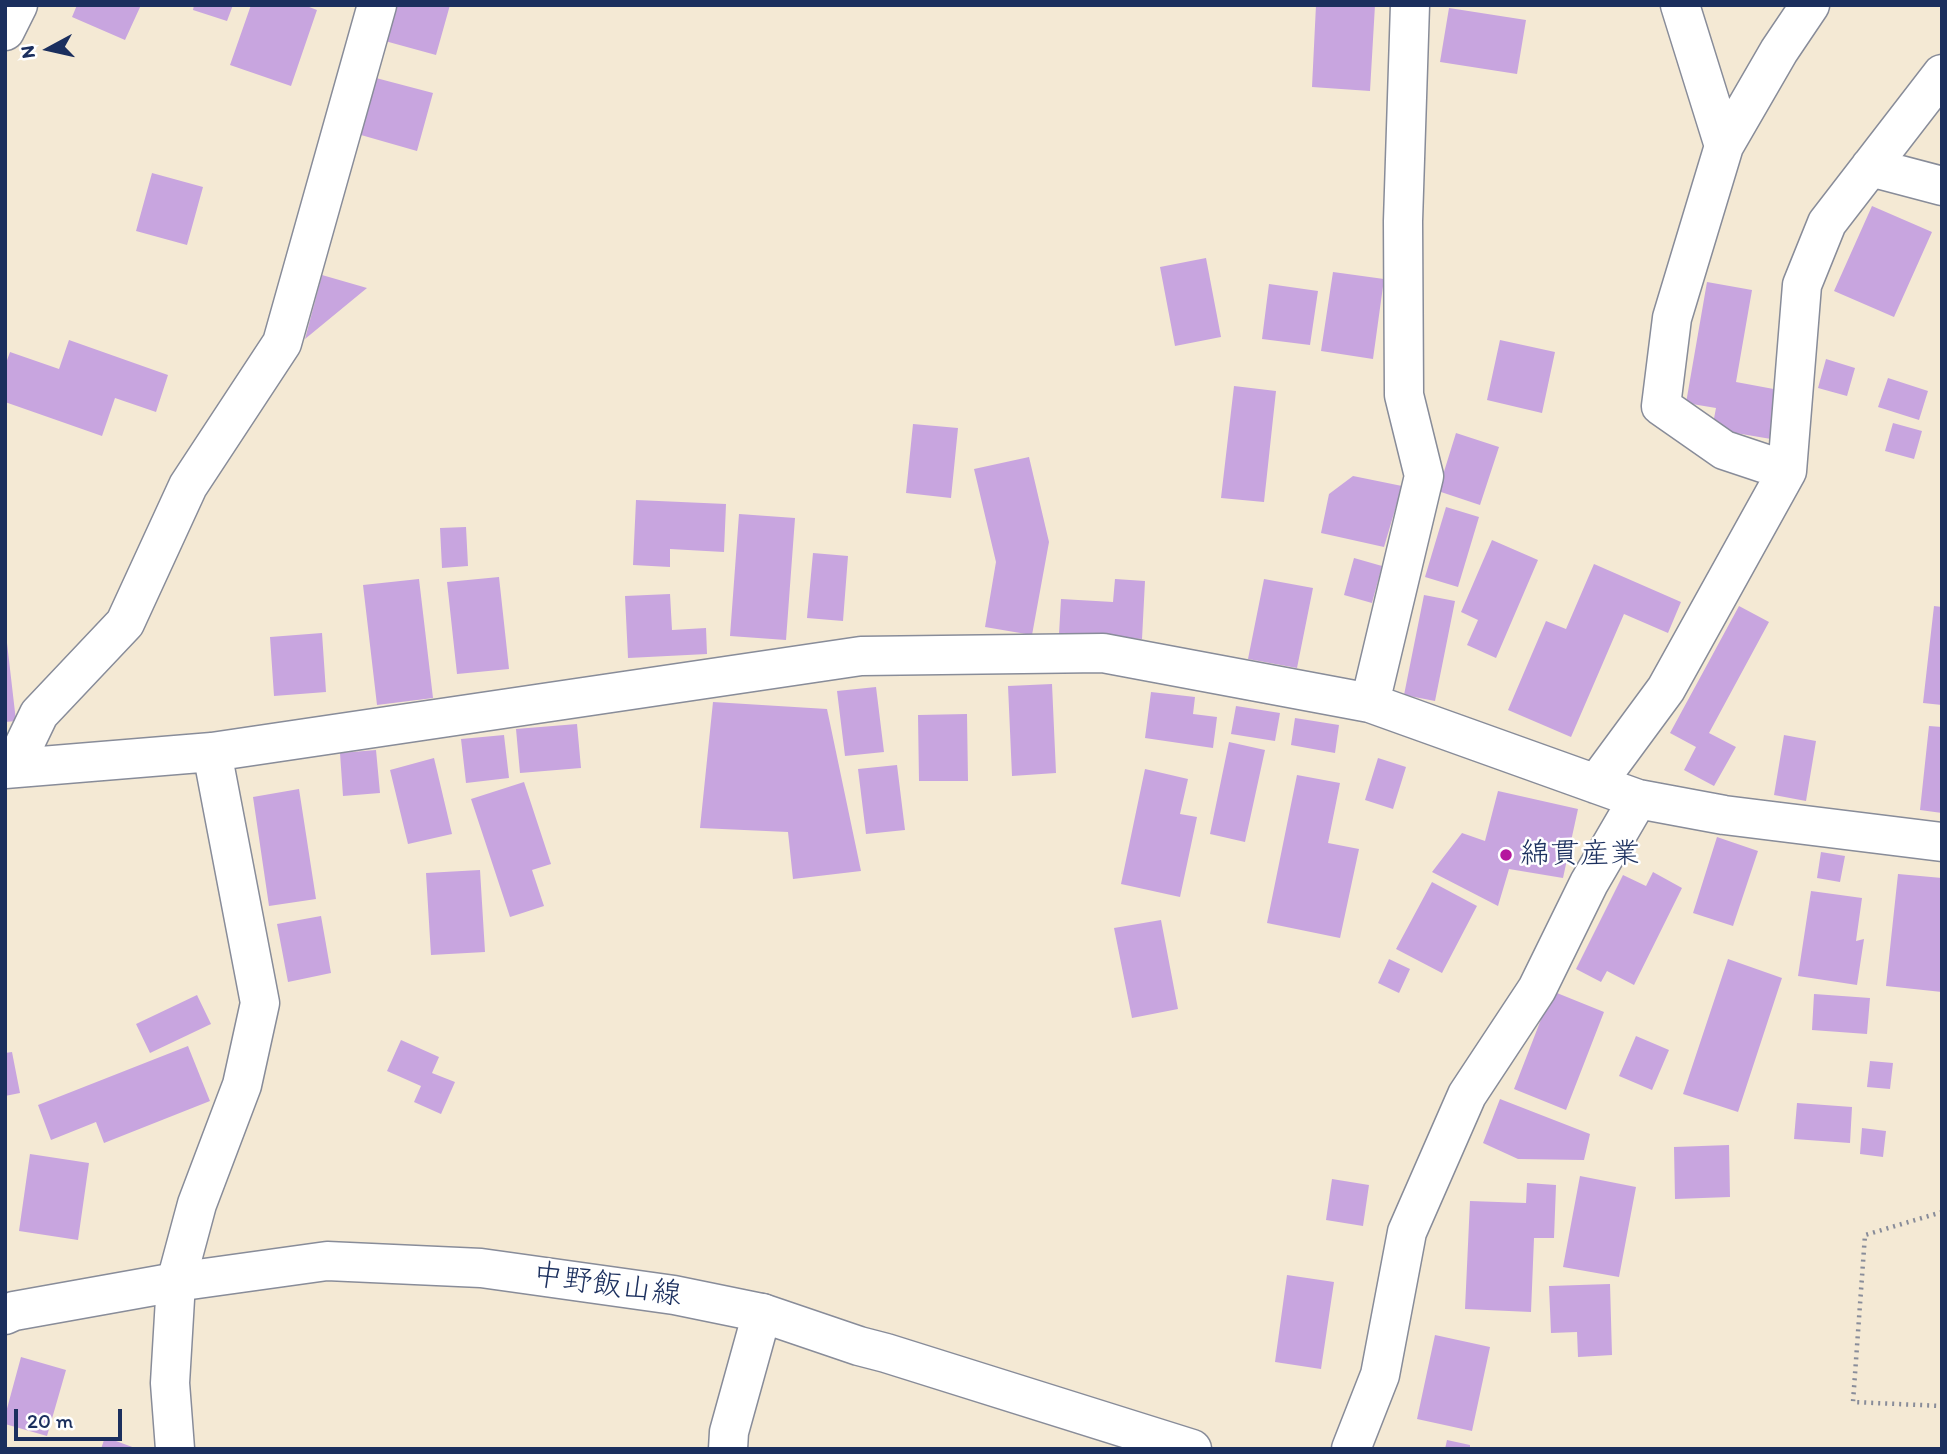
<!DOCTYPE html>
<meta charset="utf-8">
<style>
body{margin:0}
#map{position:relative;width:1947px;height:1454px;overflow:hidden;background:#f4e9d4;font-family:Itim,sans-serif}
canvas{display:block}
.frame{position:absolute;inset:0;border:7px solid #1b2f5e;pointer-events:none}
.north{position:absolute;left:14px;top:14px;width:70px;height:70px;-webkit-text-stroke:5px #fff;paint-order:stroke;rotate:262deg;font-size:19px;font-weight:700;line-height:28px;text-align:center;color:#1b2f5e}
.north::after{content:'';display:block;margin:auto;width:24px;height:32px;background:#1b2f5e;clip-path:polygon(50% 0,100% 100%,50% 72%,0 100%)}
.scale{position:absolute;left:14px;top:1409px;width:108px;height:32px;box-sizing:border-box;border:4px solid #1b2f5e;border-top:0;padding-left:9px;font-size:21px;line-height:24px;white-space:nowrap;color:#1b2f5e;-webkit-text-stroke:5px #fff;paint-order:stroke}
</style>
<div id="map">
<canvas width="1947" height="1454"></canvas>
<div class="frame"></div>
<div class="north">N</div>
<div class="scale">20 m</div>
</div>
<script>
const ctx = document.querySelector('canvas').getContext('2d');
ctx.lineJoin = 'round';
function fillPath(path, color) {
  ctx.fillStyle = color;
  ctx.fill(path, 'evenodd');
}
function strokePath(path, color, width, dash) {
  ctx.strokeStyle = color;
  ctx.lineWidth = width;
  ctx.lineCap = dash ? 'butt' : 'round';
  ctx.setLineDash(dash || []);
  ctx.stroke(path);
}
function write(font, color, halo, rows, align = 'center') {
  ctx.font = font + ' Itim,"Klee One",sans-serif';
  ctx.lineWidth = 5;
  ctx.setLineDash([]);
  ctx.textBaseline = 'middle';
  ctx.strokeStyle = halo;
  ctx.fillStyle = color;
  for (const [text, x, y, turn = 0] of rows) {
    ctx.save();
    ctx.translate(x, y);
    ctx.rotate((+turn || 0) * Math.PI / 180);
    ctx.textAlign = isNaN(turn) ? turn : align;
    if (halo) ctx.strokeText(text, 0, 0);
    ctx.fillText(text, 0, 0);
    ctx.restore();
  }
}
fillPath(new Path2D(`
 M77 5H141L125 40 72 17Z
 M194 5H233L227 21 193 10Z
 M251 5H304L317 10 291 86 230 65Z
 M395 5H450L436 55 385 41Z
 M1316 5H1375L1370 91 1312 87Z
 M1449 8 1526 20 1517 74 1440 62Z
 M376 78 433 93 417 151 361 135Z
 M152 173 203 187 187 245 136 231Z
 M1872 206 1932 232 1894 317 1834 291Z
 M1206 258 1221 337 1175 346 1160 267Z
 M1333 272 1384 279 1373 359 1321 351Z
 M322 275 367 288 305 339Z
 M1707 282 1752 290 1736 382 1779 390 1771 439 1712 429 1716 408 1686 403Z
 M1269 284 1318 291 1310 345 1262 339Z
 M69 340 168 375 156 412 115 398 102 436 5 402V366L10 352 59 369Z
 M1500 340 1555 352 1542 413 1487 400Z
 M1826 359 1855 368 1847 396 1818 388Z
 M1888 378 1928 391 1919 420 1878 407Z
 M1234 386 1276 391 1264 502 1221 498Z
 M1893 423 1922 431 1914 459 1885 451Z
 M913 424 958 428 951 498 906 493Z
 M1456 433 1499 447 1480 505 1438 491Z
 M1029 457 1049 542 1032 635 985 627 996 562 974 469Z
 M1353 476 1402 486 1384 547 1321 533 1329 494Z
 M636 500 726 504 724 552 670 549V567L633 565Z
 M1446 507 1479 517 1458 587 1425 577Z
 M739 514 795 518 786 640 730 636Z
 M466 527 468 566 442 568 440 528Z
 M1492 540 1538 560 1496 658 1467 645 1478 620 1461 612Z
 M813 553 848 556 843 621 807 618Z
 M1354 558 1382 566 1372 603 1344 595Z
 M1594 564 1681 602 1668 633 1624 614 1571 737 1508 710 1546 621 1566 629Z
 M499 577 509 669 457 674 447 582Z
 M419 579 433 698 377 705 363 585Z
 M1115 579 1145 581 1142 639 1059 634 1061 599 1113 602Z
 M1264 579 1313 588 1297 668 1248 659Z
 M670 594 672 630 706 628 707 654 628 658 625 596Z
 M1424 595 1455 601 1435 701 1404 695Z
 M1739 606 1769 622 1709 733 1736 747 1714 786 1684 770 1696 747 1670 733Z
 M1934 606 1942 607V705L1923 703Z
 M322 633 326 692 274 696 270 637Z
 M5 643H7L16 721 5 722Z
 M1052 684 1056 773 1012 776 1008 686Z
 M876 687 884 752 845 756 837 691Z
 M1151 692 1195 697 1193 714 1217 717 1213 748 1145 738Z
 M713 702 827 709 861 871 793 879 788 832 700 828Z
 M1236 706 1280 713 1275 741 1231 734Z
 M967 714 968 781H919L918 715Z
 M1295 718 1339 725 1335 753 1291 745Z
 M577 724 581 768 520 773 516 729Z
 M1929 726 1942 727V813L1920 810Z
 M504 735 509 778 466 783 461 739Z
 M1784 735 1816 741 1806 801 1774 795Z
 M1229 742 1265 750 1245 842 1210 834Z
 M376 750 380 793 343 796 340 753Z
 M434 758 452 834 408 844 390 770Z
 M1378 758 1406 767 1393 809 1365 800Z
 M897 765 905 830 866 834 858 769Z
 M1145 769 1188 779 1180 814 1197 817 1180 897 1121 884Z
 M1297 775 1340 783 1328 843 1359 849 1340 938 1267 923Z
 M524 782 551 864 532 870 544 906 510 917 471 799Z
 M299 789 316 899 269 906 253 797Z
 M1498 791 1578 809 1563 878 1509 869 1498 906 1432 872 1462 833 1485 841Z
 M1717 837 1758 851 1733 926 1693 913Z
 M1821 852 1845 856 1840 882 1817 878Z
 M480 870 485 952 431 955 426 873Z
 M1653 872 1682 888 1634 985 1607 971 1601 982 1576 969 1623 875 1646 886Z
 M1898 874 1942 878V992L1886 986Z
 M1432 882 1477 906 1442 973 1396 949Z
 M1811 891 1862 898 1856 941 1864 939 1857 985 1798 976Z
 M321 916 331 973 288 982 277 924Z
 M1161 920 1178 1009 1132 1018 1114 928Z
 M1389 959 1410 969 1399 993 1378 983Z
 M1728 959 1782 978 1738 1112 1683 1094Z
 M1552 991 1604 1012 1566 1110 1514 1089Z
 M1814 994 1870 998 1867 1034 1812 1030Z
 M197 995 211 1024 150 1053 136 1024Z
 M1636 1036 1669 1050 1652 1090 1619 1076Z
 M401 1040 439 1057 432 1073 455 1082 441 1114 414 1102 421 1086 387 1071Z
 M188 1046 210 1101 104 1143 96 1122 51 1140 38 1105Z
 M12 1052 20 1093 5 1096V1053Z
 M1870 1061 1893 1063 1890 1089 1867 1087Z
 M1500 1099 1590 1134 1584 1160 1518 1159 1483 1143Z
 M1797 1103 1852 1107 1850 1143 1794 1139Z
 M1862 1128 1886 1131 1883 1157 1860 1154Z
 M1729 1145 1730 1197 1675 1199 1674 1147Z
 M30 1154 89 1163 78 1240 19 1231Z
 M1580 1176 1636 1187 1619 1277 1563 1267Z
 M1332 1179 1369 1185 1363 1226 1326 1220Z
 M1527 1183 1556 1185 1554 1238H1534L1531 1312 1465 1309 1470 1201 1526 1203Z
 M1287 1275 1334 1282 1321 1369 1275 1362Z
 M1610 1284 1612 1355 1578 1357 1577 1332 1551 1333 1549 1286Z
 M1435 1335 1490 1347 1472 1431 1417 1419Z
 M21 1357 66 1370 47 1436 5 1424V1416Z
 M105 1437 135 1448V1449H101Z
 M1447 1440 1470 1445V1449H1445Z`), '#c8a5df');
const minor = new Path2D(`
 M1680 5 1724 146
 M5 31 18 5
 M1870 167 1942 186
 M1787 471 1724 450 1661 406 1672 318 1724 146 1779 51 1810 5
 M1370 703 1424 476 1404 395 1403 221 1410 5
 M13 768 39 714 125 623 188 486 282 343 377 5
 M5 769 212 752 861 656 1103 653 1370 703 1638 799 1724 815 1942 842
 M1596 784 1666 689 1787 471 1802 285 1827 223 1942 74
 M175 1449 170 1383 176 1282 197 1204 242 1085 260 1003 212 752
 M728 1449 729 1432 762 1313
 M1351 1449 1380 1375 1407 1232 1467 1095 1537 989 1589 883 1638 799`);
const major = new Path2D(`
 M5 1315 14 1311 176 1282 327 1261 481 1268 674 1295 762 1313 859 1346 886 1353 1192 1449`);
strokePath(minor, '#888c99', 41);
strokePath(major, '#888c99', 41);
strokePath(new Path2D(`
 M1942 1212 1865 1235 1853 1402 1942 1406`), '#888c99', 4.5, [2, 5]);
strokePath(minor, '#fff', 38);
strokePath(major, '#fff', 38);
for (const [x, y, r, color] of [
 [1506,855,7,"#b5179e"]
]) {
  const dot = new Path2D();
  dot.arc(x, y, r, 0, 2 * Math.PI);
  ctx.fillStyle = color;
  ctx.fill(dot);
  strokePath(dot, '#fff', 2.5);
}
write('30px', '#1b2f5e', '#fff', [
 ["綿貫産業",1520,855]
], 'left');
write('30px', '#1b2f5e', '#fff', [
 ["中野飯山線",607,1286,8]
]);
</script>
